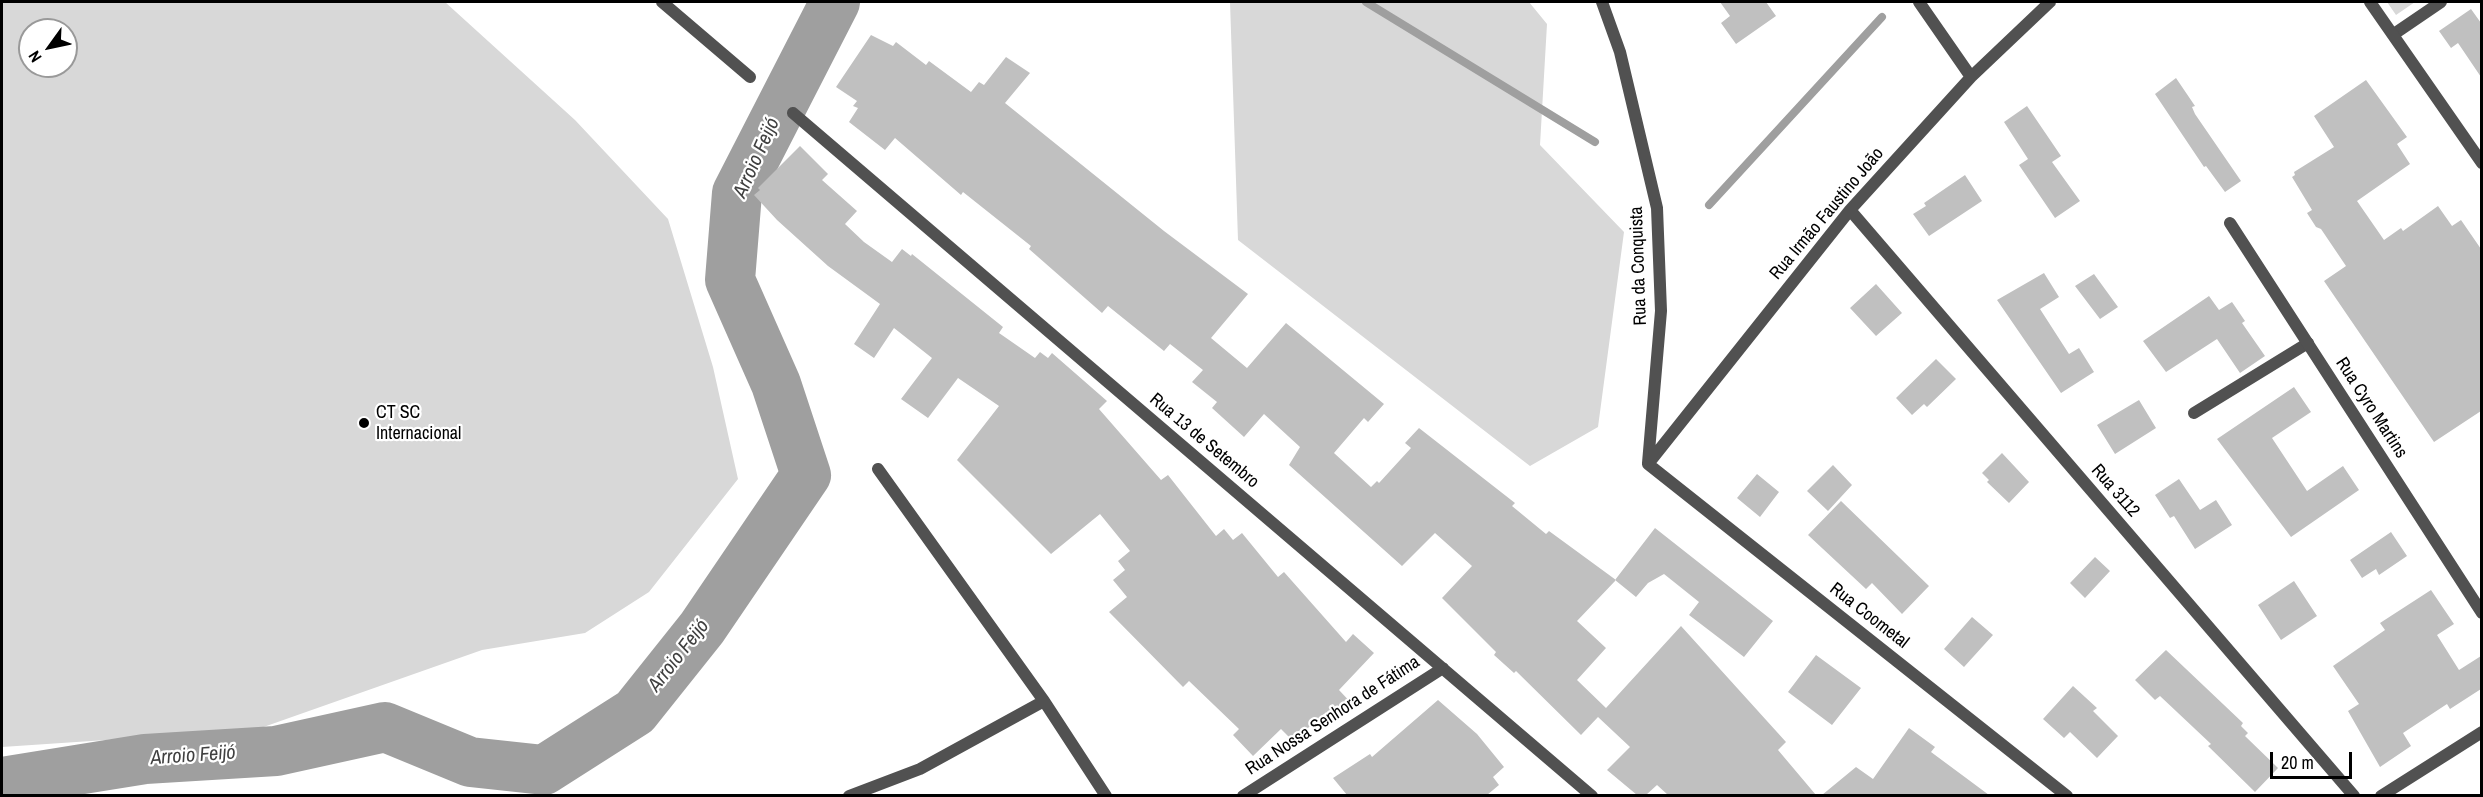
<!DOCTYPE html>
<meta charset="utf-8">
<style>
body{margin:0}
#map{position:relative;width:2483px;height:797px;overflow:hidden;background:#fff;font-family:"Archivo Narrow",sans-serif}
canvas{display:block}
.frame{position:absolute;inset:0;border:3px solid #000;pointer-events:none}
.north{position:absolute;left:18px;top:18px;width:60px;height:60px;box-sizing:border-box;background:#fff;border:2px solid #999;border-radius:50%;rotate:237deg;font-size:16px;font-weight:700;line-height:24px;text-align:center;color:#000}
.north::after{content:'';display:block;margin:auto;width:21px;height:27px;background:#000;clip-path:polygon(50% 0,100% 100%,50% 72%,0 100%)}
.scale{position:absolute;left:2270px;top:752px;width:82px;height:27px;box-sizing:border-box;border:3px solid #000;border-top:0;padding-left:8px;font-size:18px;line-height:21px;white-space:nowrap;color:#000;-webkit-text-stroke:4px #fff;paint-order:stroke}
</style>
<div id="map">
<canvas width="2483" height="797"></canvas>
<div class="frame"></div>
<div class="north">N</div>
<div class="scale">20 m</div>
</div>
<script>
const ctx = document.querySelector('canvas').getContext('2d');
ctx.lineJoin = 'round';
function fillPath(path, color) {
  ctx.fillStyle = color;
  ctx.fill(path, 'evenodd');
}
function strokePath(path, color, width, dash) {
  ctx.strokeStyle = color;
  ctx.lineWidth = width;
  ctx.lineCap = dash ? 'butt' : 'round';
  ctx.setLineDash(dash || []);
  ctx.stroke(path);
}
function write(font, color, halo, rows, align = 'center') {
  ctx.font = font + ' "Archivo Narrow",sans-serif';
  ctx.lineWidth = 4.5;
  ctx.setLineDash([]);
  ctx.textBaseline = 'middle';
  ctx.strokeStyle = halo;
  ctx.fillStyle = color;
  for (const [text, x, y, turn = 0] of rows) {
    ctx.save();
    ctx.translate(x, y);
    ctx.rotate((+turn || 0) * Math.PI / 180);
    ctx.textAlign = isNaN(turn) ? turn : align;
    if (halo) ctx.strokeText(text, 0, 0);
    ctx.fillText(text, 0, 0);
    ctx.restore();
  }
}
fillPath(new Path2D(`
 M2 2H445L575 120 668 219 713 367 738 479 649 592 585 633 482 650 255 730 2 747ZM30 30H66V66H30Z
 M1230 2H1529L1547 24 1540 145 1624 232 1598 427 1530 466 1238 240Z
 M2387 2H2415L2396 15Z`), '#d8d8d8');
strokePath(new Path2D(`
 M1366 2 1595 142
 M1709 205 1882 17`), '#9f9f9f', 8);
strokePath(new Path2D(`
 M2 782 145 759 276 751 385 727 470 762 544 770 635 712 702 628 806 475 776 384 730 280 737 193 835 2`), '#9f9f9f', 50);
fillPath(new Path2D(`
 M1720 2H1766L1776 16 1736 44 1721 23 1730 16Z
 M2471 9 2481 23V77L2458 43 2451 48 2439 31Z
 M871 35 893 46 896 42 926 65 929 61 971 92 979 82 984 85 1006 57 1030 73 1005 103 1164 231 1248 294 1211 338 1247 368 1286 323 1384 404 1368 422 1364 418 1334 453 1371 487 1377 481 1379 483 1411 448 1405 443 1419 428 1515 503 1512 506 1546 534 1549 531 1616 580 1577 621 1606 648 1577 680 1606 708 1681 626 1786 742 1778 750 1816 795H1668L1657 785 1646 795H1637L1607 770 1630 747 1598 717 1581 735 1516 671 1514 673 1494 655 1496 652 1442 598 1472 566 1435 533 1402 566 1289 465 1300 447 1264 414 1244 437 1212 408 1217 402 1192 382 1203 370 1170 344 1164 351 1108 306 1102 313 1029 249 1031 246 963 192 961 195 895 138 885 150 849 122 858 108 853 106 857 101 836 87Z
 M2176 78 2195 106 2192 107 2195 114 2241 181 2225 192 2206 166 2204 167 2155 94Z
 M2366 80 2407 137 2397 144 2410 164 2357 201 2384 240 2401 228 2403 231 2438 206 2452 226 2461 220 2481 249V411L2434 442 2324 281 2346 266 2321 229 2316 227 2307 213 2312 210 2292 177 2295 175 2294 172 2334 147 2314 116Z
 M2027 106 2061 156 2052 162 2080 201 2055 218 2019 165 2028 159 2004 122Z
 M800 146 828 174 822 180 857 211 845 224 864 242 892 262 902 249 911 256 912 254 1003 327 999 333 1035 358 1040 352 1048 358 1052 353 1107 401 1099 409 1161 480 1168 475 1216 536 1224 529 1233 540 1242 533 1278 577 1284 572 1346 642 1353 634 1374 653 1339 690 1354 706 1331 721 1324 714 1293 741 1281 729 1253 756 1233 735 1239 729 1189 681 1183 687 1109 612 1127 597 1113 580 1125 570 1118 561 1130 551 1100 514 1051 554 957 460 999 406 958 378 928 418 901 399 932 358 894 328 874 358 854 344 880 304 828 266 777 220 754 195 760 190 758 188Z
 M1965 175 1982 201 1929 236 1913 214 1926 206 1924 203Z
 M2044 273 2059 297 2040 309 2069 354 2079 348 2094 372 2061 393 1997 300Z
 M2094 274 2118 307 2100 319 2075 286Z
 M1876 284 1902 313 1876 336 1850 308Z
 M2209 296 2219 310 2232 302 2245 321 2242 323 2265 356 2240 373 2217 339 2166 372 2143 341Z
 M1936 359 1956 379 1927 407 1924 404 1912 415 1896 398Z
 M2294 387 2311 412 2272 438 2307 491 2343 466 2359 490 2291 537 2217 439Z
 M2139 400 2156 428 2115 454 2097 425Z
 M2002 453 2029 482 2009 503 1987 482 1989 480 1982 473Z
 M1833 465 1852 485 1828 511 1807 491Z
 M1757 474 1779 492 1760 517 1737 498Z
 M2179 479 2200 510 2216 500 2232 525 2195 549 2174 516 2170 518 2155 495Z
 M1841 501 1929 586 1902 614 1872 583 1866 589 1808 535Z
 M1655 528 1773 621 1744 657 1689 615 1699 602 1664 574 1648 583 1636 597 1615 580Z
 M2391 532 2407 556 2379 575 2376 569 2362 578 2350 560Z
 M2095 557 2110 571 2085 598 2070 583Z
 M2294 581 2317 616 2281 640 2258 605Z
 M2431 590 2454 624 2437 635 2459 670 2481 656V689L2450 709 2447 704 2403 733 2411 746 2380 767 2348 711 2359 704 2333 666 2385 630 2380 623Z
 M1972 617 1993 635 1964 667 1944 649Z
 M2166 650 2243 723 2241 726 2248 733 2245 736 2278 768 2255 792 2208 746 2211 744 2160 696 2155 700 2135 680Z
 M1816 655 1861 688 1832 725 1788 692Z
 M2073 686 2097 708 2093 711 2118 736 2097 758 2070 732 2064 738 2043 719Z
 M1438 700 1477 734 1504 767 1493 777 1499 785 1487 795H1347L1333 778 1370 754 1372 757Z
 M1909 728 1935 747 1931 752 1989 795H1822L1856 767 1873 779Z`), '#c0c0c0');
strokePath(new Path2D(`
 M2194 413 2308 343`), '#515151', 12);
strokePath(new Path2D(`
 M662 2 750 77
 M1602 2 1620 52 1657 208 1661 311 1648 463
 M1919 2 1971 77
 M2394 34 2441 2
 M793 113 1592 796
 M1850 210 2354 796
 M2230 223 2482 613
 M1648 464 1850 210 1971 77 2050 2
 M1648 464 2067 796
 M878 469 1044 701 1106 796
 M849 796 920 769 1044 701
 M1243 796 1443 668
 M2381 796 2482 732`), '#515151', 12);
strokePath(new Path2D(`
 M2370 2 2482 163`), '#515151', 12);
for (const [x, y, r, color] of [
 [364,423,6,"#000"]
]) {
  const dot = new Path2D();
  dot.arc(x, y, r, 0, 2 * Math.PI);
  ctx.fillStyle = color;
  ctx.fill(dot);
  strokePath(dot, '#fff', 2);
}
write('18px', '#000', '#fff', [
 ["Rua Irmão Faustino João",1827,214,-50],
 ["Rua da Conquista",1639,266,-92],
 ["Rua Cyro Martins",2371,408,57],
 ["Rua 13 de Setembro",1204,441,40],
 ["Rua 3112",2115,491,49],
 ["Rua Coometal",1869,616,38],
 ["Rua Nossa Senhora de Fátima",1333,716,-33]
]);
write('18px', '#000', '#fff', [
 ["CT SC",376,413],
 ["Internacional",376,434]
], 'left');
write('italic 20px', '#404040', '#fff', [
 ["Arroio Feijó",757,158,-66],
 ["Arroio Feijó",679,656,-52],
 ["Arroio Feijó",193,756,-4]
]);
</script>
